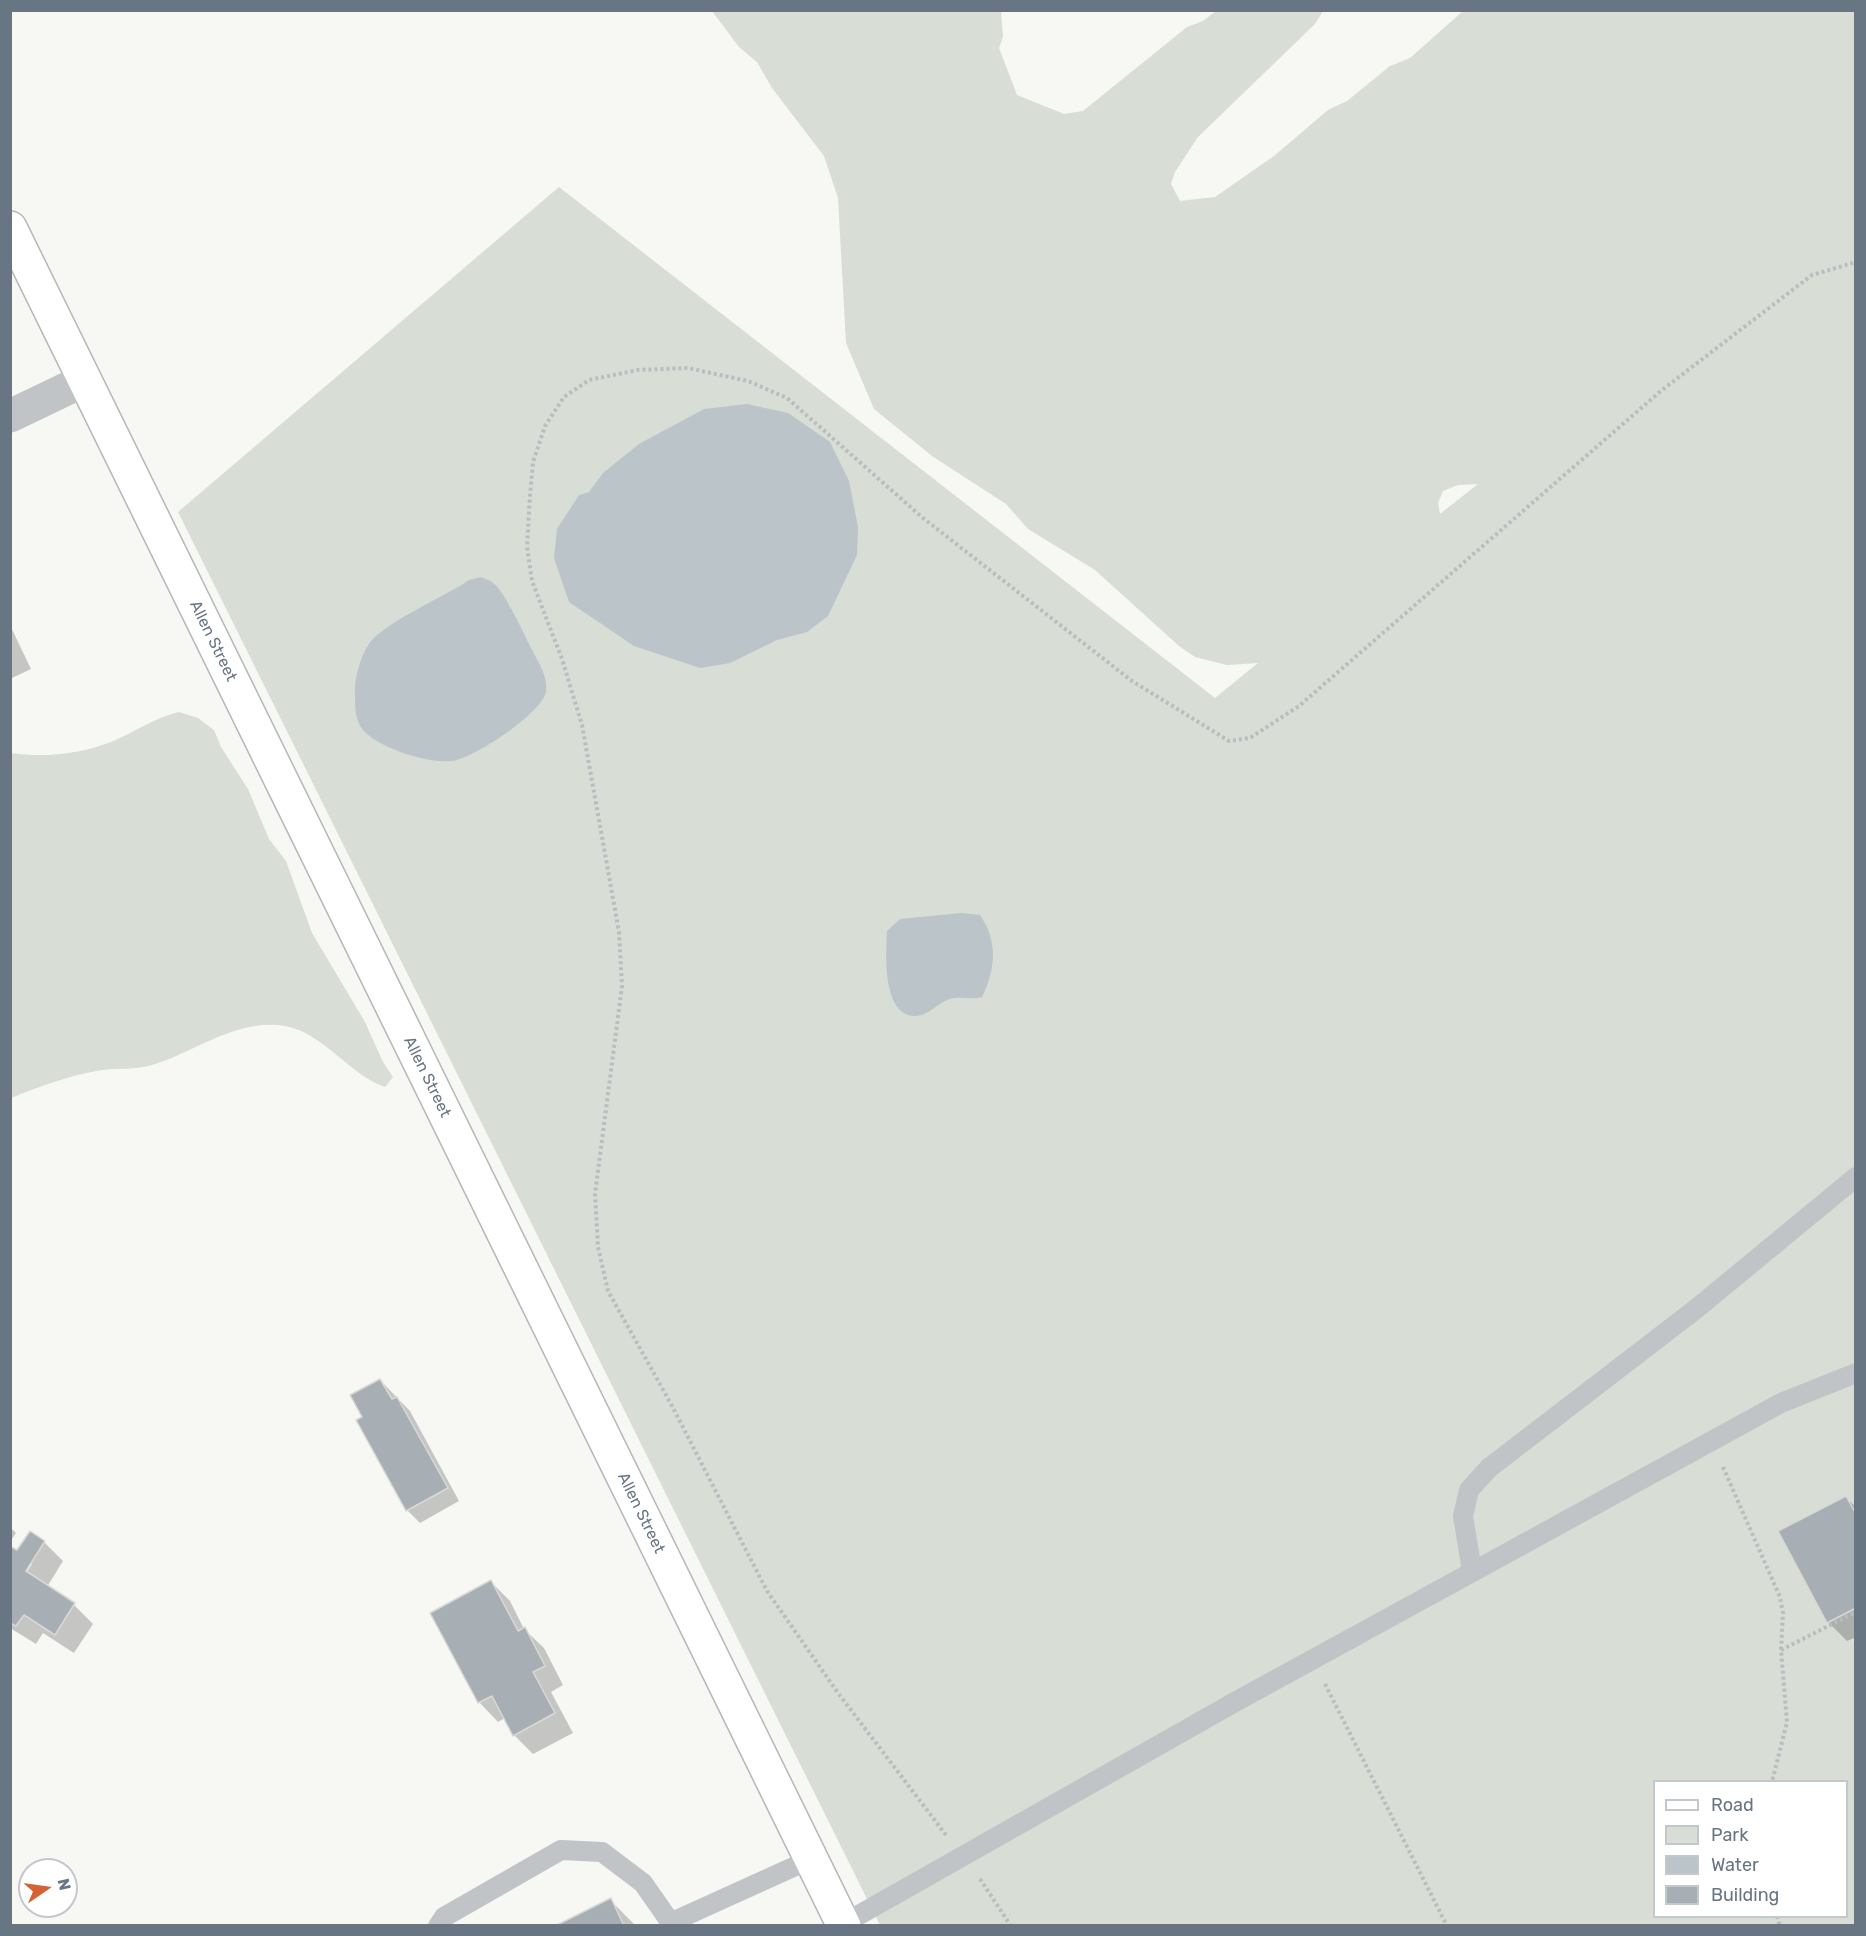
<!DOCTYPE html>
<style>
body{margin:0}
#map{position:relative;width:1866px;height:1936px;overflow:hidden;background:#f7f7f4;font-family:Rubik,sans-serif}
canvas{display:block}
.frame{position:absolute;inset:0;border:12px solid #687683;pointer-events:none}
.legend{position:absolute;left:1653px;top:1780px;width:195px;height:138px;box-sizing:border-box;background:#fff;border:2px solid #c3c8cd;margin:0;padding:8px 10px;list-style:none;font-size:18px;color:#687683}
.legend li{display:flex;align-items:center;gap:12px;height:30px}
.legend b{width:30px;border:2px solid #c3c8cd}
.north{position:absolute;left:18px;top:1858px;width:60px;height:60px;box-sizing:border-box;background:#fff;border:2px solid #c3c8cd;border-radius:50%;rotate:77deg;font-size:16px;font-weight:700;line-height:24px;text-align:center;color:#687683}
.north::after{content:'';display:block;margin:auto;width:21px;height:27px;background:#d56235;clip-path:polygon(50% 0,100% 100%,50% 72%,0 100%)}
</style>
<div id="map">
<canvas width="1866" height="1936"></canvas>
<div class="frame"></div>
<ul class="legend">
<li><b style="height:8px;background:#fff"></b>Road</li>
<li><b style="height:16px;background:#d8ddd5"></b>Park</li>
<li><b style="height:16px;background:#bbc4c9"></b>Water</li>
<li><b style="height:16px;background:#a8afb4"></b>Building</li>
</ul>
<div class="north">N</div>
</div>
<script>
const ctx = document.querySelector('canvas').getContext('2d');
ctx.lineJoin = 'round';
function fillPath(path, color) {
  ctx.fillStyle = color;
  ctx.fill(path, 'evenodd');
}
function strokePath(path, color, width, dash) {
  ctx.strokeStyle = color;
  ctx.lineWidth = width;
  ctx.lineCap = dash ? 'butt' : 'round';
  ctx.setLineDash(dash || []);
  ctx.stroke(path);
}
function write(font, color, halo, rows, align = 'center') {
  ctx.font = font + ' Rubik,sans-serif';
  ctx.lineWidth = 6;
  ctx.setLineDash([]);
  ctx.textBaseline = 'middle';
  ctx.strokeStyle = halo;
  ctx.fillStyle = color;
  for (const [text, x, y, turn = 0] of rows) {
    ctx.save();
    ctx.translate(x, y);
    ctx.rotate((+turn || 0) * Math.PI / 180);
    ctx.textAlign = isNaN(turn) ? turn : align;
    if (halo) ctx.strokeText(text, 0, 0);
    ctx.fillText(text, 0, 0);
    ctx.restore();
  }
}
fillPath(new Path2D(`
 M712 11H1001L1003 37 999 48 1017 95 1064 114 1083 111 1187 27 1203 21 1216 11H1323L1315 24 1198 137 1175 172 1171 184 1180 201 1215 197 1274 156 1328 110 1347 101 1390 66 1410 58 1463 11H1855V1925H880L178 512 559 187 1215 698 1258 663 1227 665 1195 657 1179 646 1095 570 1028 529 1006 504 932 456 874 409 846 343 838 198 824 156 772 88 757 62 739 47ZM1478 484 1440 514 1438 503 1443 491 1458 485ZM1654 1782H1846V1916H1654Z
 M179 712 198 718 214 730 221 747 248 789 269 839 286 861 312 933 365 1022 383 1062 393 1077 385 1087C348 1074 324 1033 285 1026 236 1018 196 1052 152 1065 136 1070 118 1068 102 1070 70 1075 41 1086 11 1098V753C44 758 80 754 111 742 135 732 154 718 179 712Z`), '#d8ddd5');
fillPath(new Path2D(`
 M747 404 788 413 830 442 849 481 858 527 857 555 828 616 807 632 777 640 730 663 700 668 634 646 569 602 554 558 557 529 579 495 589 492 603 473 639 444 704 409Z
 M481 577C485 579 490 580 493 583 504 590 525 636 532 650 539 663 548 677 546 692 542 713 473 759 452 761 429 764 378 748 363 730 355 720 355 708 355 695 354 679 361 653 372 640 392 619 442 598 469 580Z
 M961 913 980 915C998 941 996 969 982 997 971 1000 961 996 950 999 937 1003 928 1017 913 1016 882 1013 886 953 887 931L900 919Z`), '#bbc4c9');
fillPath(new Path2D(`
 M10 625 31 669 10 679Z
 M380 1380 410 1411 459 1501 420 1523 407 1510 364 1418Z
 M1845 1497 1856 1507V1637L1847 1641 1828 1622Z
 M10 1527 16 1533 10 1542Z
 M30 1533 44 1542 63 1561 47 1587 74 1605 93 1624 74 1653 43 1633 36 1644 10 1628V1548L17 1552ZM29 1564H32L23 1578 21 1577Z
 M491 1582 510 1601 524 1629 544 1648 563 1685 551 1692 573 1733 533 1754 514 1735 505 1718 498 1722 479 1702Z
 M610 1900 636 1926H558Z`), '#0003');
const building = new Path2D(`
 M380 1379 392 1399 397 1397 448 1488 406 1511 356 1420 362 1417 350 1395Z
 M1846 1496 1856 1514V1608L1827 1623 1778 1531Z
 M30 1531 45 1541 26 1571 75 1603 55 1635 24 1615 16 1626 10 1623V1546L17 1550Z
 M491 1580 518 1631 525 1627 545 1666 533 1672 555 1713 513 1736 492 1696 478 1703 430 1613Z
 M611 1898 624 1926H555Z`);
fillPath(building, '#a8afb4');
strokePath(building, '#d8d8d6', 1.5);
const secondary = new Path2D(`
 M10 228 844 1926`);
strokePath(secondary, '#b5b9bd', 36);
strokePath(new Path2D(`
 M1723 1467 1780 1597 1783 1613 1781 1650 1787 1722 1772 1782
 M1781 1650 1856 1612
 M1325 1684 1447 1926
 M946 1835 838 1693 767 1591 671 1404 608 1291 598 1247 595 1194 622 986 619 932 582 725 562 659 532 581 527 547 530 495 533 462 545 426 564 397 589 380 638 370 688 368 748 381 787 398 923 518 1132 681 1229 741 1250 738 1299 706 1662 390 1812 275 1856 262
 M980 1879 1011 1926
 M1777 1916 1780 1926`), '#babdbf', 4, [3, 3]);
strokePath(new Path2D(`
 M1472 1571 1463 1516 1469 1490 1489 1468 1696 1309 1856 1177
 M672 1922 811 1859
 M843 1924 1235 1702 1781 1403 1856 1373
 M438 1926 444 1917 561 1850 602 1852 643 1883 673 1926`), '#c0c4c7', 20);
strokePath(new Path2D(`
 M10 416 85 380`), '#c0c4c7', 33);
strokePath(secondary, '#fff', 33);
write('16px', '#687683', '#fff', [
 ["Allen Street",213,641,64],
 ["Allen Street",427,1077,64],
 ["Allen Street",641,1513,64]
]);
</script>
